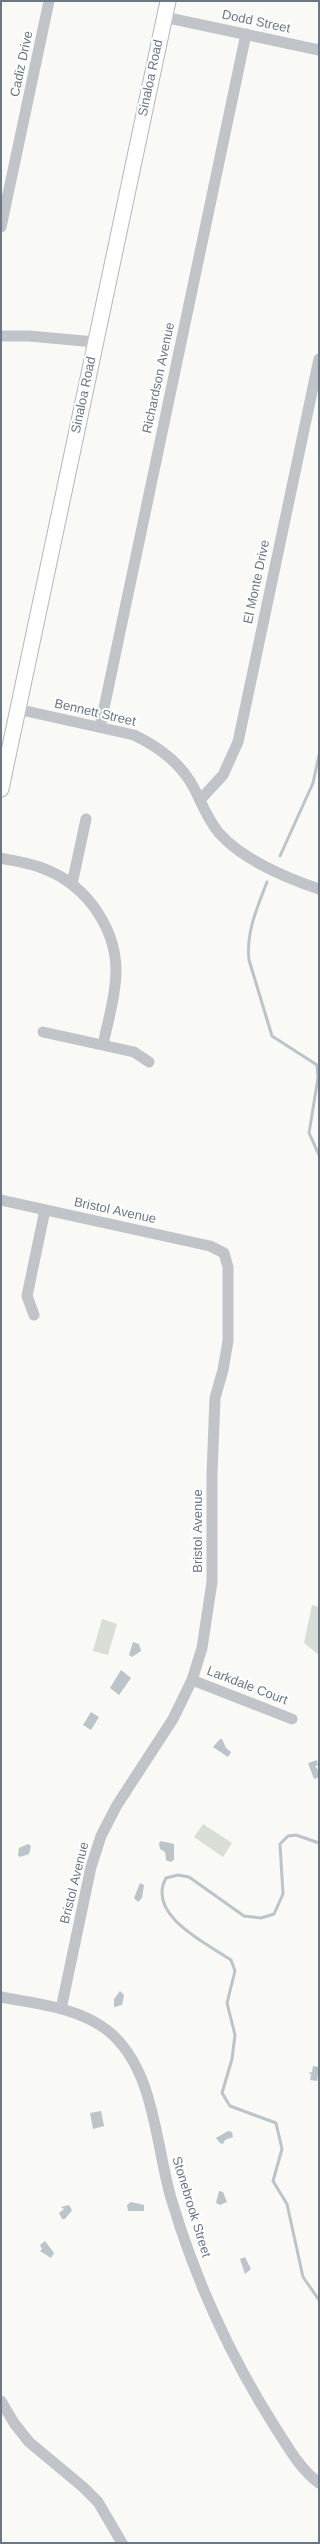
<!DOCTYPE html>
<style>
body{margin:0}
#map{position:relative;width:320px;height:2544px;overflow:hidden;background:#f9f9f6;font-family:Arial,sans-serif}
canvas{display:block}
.frame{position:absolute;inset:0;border:2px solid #6a7886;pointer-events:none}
</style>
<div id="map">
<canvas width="320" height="2544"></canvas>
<div class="frame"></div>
</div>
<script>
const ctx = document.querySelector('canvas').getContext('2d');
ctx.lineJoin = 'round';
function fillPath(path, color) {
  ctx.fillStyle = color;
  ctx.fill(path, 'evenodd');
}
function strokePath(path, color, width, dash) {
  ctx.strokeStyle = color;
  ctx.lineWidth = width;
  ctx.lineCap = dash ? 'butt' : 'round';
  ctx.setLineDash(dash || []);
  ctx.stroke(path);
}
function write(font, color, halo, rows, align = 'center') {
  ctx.font = font + ' Arial,sans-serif';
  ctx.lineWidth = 4;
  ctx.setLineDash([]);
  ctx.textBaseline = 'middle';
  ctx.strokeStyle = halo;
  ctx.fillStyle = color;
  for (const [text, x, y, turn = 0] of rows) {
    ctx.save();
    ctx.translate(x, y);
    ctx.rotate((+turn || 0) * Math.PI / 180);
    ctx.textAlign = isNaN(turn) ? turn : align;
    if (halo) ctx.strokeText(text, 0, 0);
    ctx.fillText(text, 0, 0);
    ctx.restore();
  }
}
fillPath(new Path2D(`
 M312 1605 319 1607V1655L304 1643Z
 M102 1619 117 1624 108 1655 93 1651Z
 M203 1824 232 1843 223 1857 194 1837Z`), '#d8ddd6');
fillPath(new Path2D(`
 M133 1642 139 1644 141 1651 132 1657 129 1655Z
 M121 1670 131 1678 119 1695 110 1688Z
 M91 1712 99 1717 91 1730 83 1725Z
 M220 1739H222L226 1748 231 1752 228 1757 213 1747Z
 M317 1760 318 1765 315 1766 319 1771V1777L314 1779 308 1763Z
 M161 1841 174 1844V1860L170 1862 166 1860 165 1852 160 1849 159 1843Z
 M28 1844 31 1846 29 1854 20 1857 18 1855 19 1848Z
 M140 1883 144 1885 142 1898 138 1902 134 1898Z
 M120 1991 124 1995 122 2005 114 2007V1999Z
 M313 2066 319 2067 317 2081 310 2080 311 2074 308 2073 312 2072Z
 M101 2111 104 2126 93 2129 90 2113Z
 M228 2131 232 2132 233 2137 225 2140 223 2144 220 2143 216 2138Z
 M219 2191 223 2192 227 2202 220 2205 216 2203Z
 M131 2202 144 2205V2211H128L127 2205Z
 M69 2205 72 2210 65 2219H62L59 2213 64 2209 61 2207Z
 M45 2241 54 2253 51 2258 40 2251 42 2249 40 2245Z
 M245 2257 251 2269 245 2274 240 2259Z`), '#bac4c9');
strokePath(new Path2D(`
 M280 856 313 783 319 755
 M267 882C257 908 246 932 249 960L272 1036 317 1065 318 1078 309 1133 319 1155
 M319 1843 296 1835 288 1836 280 1844 283 1894 274 1914 261 1918 244 1916 189 1877 178 1875 166 1878C146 1915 206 1943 231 1960L235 1971 227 2003 235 2035 232 2059 222 2093 230 2106 276 2123 282 2149 273 2181 287 2204 303 2277 319 2300`), '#bac4c9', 3);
const secondary = new Path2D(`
 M1 789 168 1`);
strokePath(secondary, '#b3b8bd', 17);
strokePath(new Path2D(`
 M164 17 319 50
 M1 227 49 1
 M1 336H29L95 342
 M17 709 134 735C159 747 181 763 194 788 202 804 208 820 219 833 242 859 286 878 319 889
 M100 727 246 34
 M200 800 223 775 238 742 319 359
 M1 858C14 861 29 863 42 868 89 885 122 935 115 985 113 1005 107 1025 103 1045
 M72 884 86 819
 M43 1032 134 1052 149 1062
 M1 1200 210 1246 224 1253 228 1267V1341L223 1370 215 1398 212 1474V1582L202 1648 192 1680 173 1719 117 1805 101 1836 91 1867 61 2009
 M34 1315 27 1296 45 1210
 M192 1680 292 1719
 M1 1997C36 2004 77 2007 107 2030 155 2068 155 2143 171 2198 195 2279 230 2356 275 2427 288 2447 300 2469 319 2483
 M1 2401 14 2423 29 2442 83 2487 98 2502 122 2543`), '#c0c4c8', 11);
strokePath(secondary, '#fff', 15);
write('13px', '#6a7886', '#fff', [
 ["Dodd Street",256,22,12],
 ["Cadiz Drive",22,64,-78],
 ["Sinaloa Road",151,78,-78],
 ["Richardson Avenue",159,378,-78],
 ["Sinaloa Road",84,395,-78],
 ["El Monte Drive",257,582,-78],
 ["Bennett Street",95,713,13],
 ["Bristol Avenue",115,1211,12],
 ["Bristol Avenue",198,1531,-90],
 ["Larkdale Court",247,1686,21],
 ["Bristol Avenue",75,1883,-76],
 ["Stonebrook Street",191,2207,73]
]);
</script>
